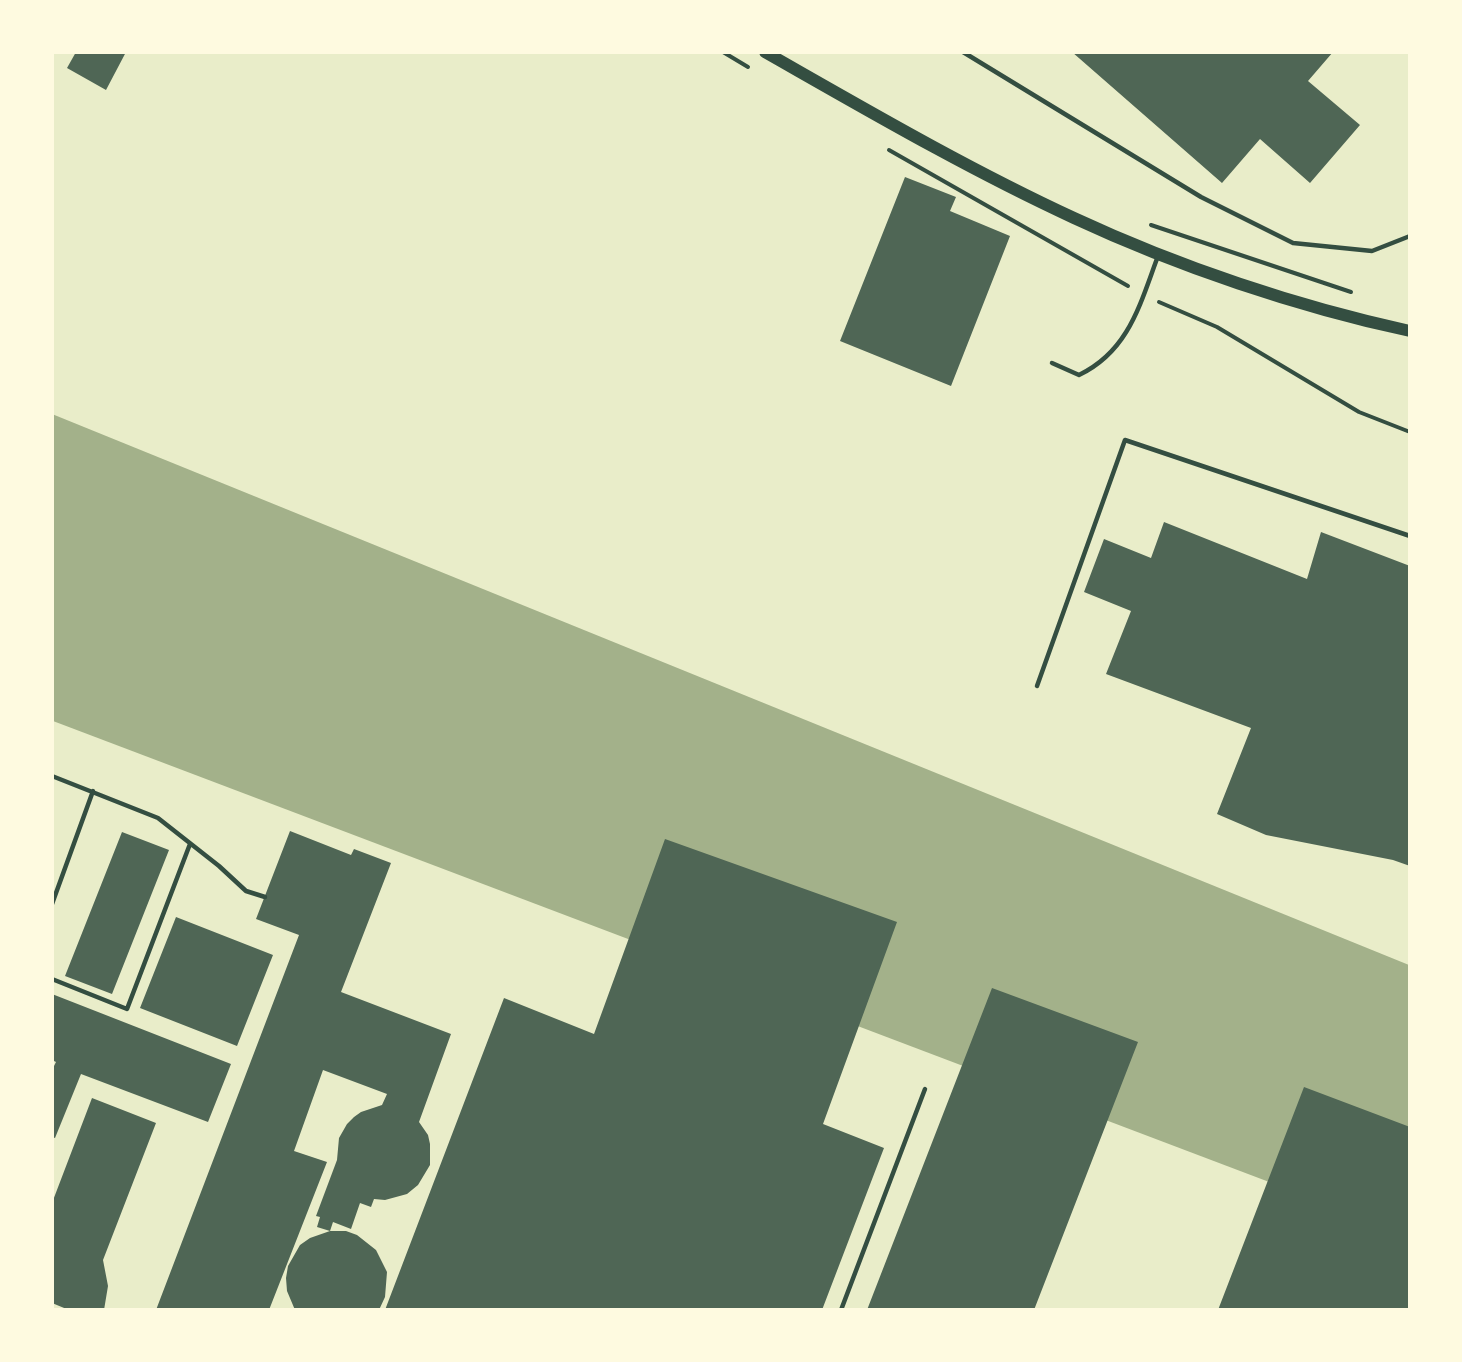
<!DOCTYPE html>
<style>
body{margin:0}
#map{position:relative;width:1462px;height:1362px;overflow:hidden;background:#e9edc9;font-family:"Noto Serif",serif}
canvas{display:block}
.frame{position:absolute;inset:0;border:54px solid #fefae0;pointer-events:none}
</style>
<div id="map">
<canvas width="1462" height="1362"></canvas>
<div class="frame"></div>
</div>
<script>
const ctx = document.querySelector('canvas').getContext('2d');
ctx.lineJoin = 'round';
function fillPath(path, color) {
  ctx.fillStyle = color;
  ctx.fill(path, 'evenodd');
}
function strokePath(path, color, width, dash) {
  ctx.strokeStyle = color;
  ctx.lineWidth = width;
  ctx.lineCap = dash ? 'butt' : 'round';
  ctx.setLineDash(dash || []);
  ctx.stroke(path);
}
fillPath(new Path2D(`
 M52 414 1409 965V1235L53 721Z`), '#a3b18a');
fillPath(new Path2D(`
 M76 52H126L106 90 67 68Z
 M1072 52H1333L1308 81 1360 125 1310 183 1260 139 1222 183Z
 M905 177 956 197 950 211 1010 236 951 386 840 341Z
 M1164 522 1307 579 1321 532 1410 566V866L1393 860 1266 835 1217 814 1251 728 1106 674 1131 611 1084 592 1104 539 1151 558Z
 M290 831 351 855 354 849 391 863 341 992 451 1034 419 1122 428 1135 430 1144V1165L418 1185 407 1194 385 1200 374 1199 371 1207 360 1203 351 1229 333 1222 330 1231H346L357 1235 376 1250 387 1272 385 1297 379 1310H295L287 1291 286 1278 288 1266 300 1245 310 1238 330 1231 317 1227 320 1217 316 1216 337 1160 339 1138 347 1124 354 1117 361 1112 382 1105 387 1094 323 1070 294 1151 327 1162 269 1310H156L299 935 256 919Z
 M122 832 169 850 112 994 65 976Z
 M665 839 897 922 823 1124 884 1148 822 1310H385L504 998 594 1034Z
 M176 917 273 955 237 1046 140 1008Z
 M992 988 1138 1042 1034 1310H867Z
 M52 994 231 1064 208 1122 81 1074 55 1138 52 1137V1070L56 1062 52 1060Z
 M1304 1087 1410 1127V1310H1218Z
 M92 1098 156 1123 103 1260 108 1286 104 1310H69L52 1303V1203Z`), '#4f6655');
strokePath(new Path2D(`
 M723 52 748 67
 M889 150 1128 286
 M1151 225 1351 292
 M1159 302 1217 327 1359 412 1410 432`), '#344e41', 4);
strokePath(new Path2D(`
 M963 52 1201 197 1293 243 1372 251 1410 236
 M1052 363 1079 375C1129 351 1140 304 1158 256
 M1037 686 1125 440 1410 536
 M52 776 158 818 219 866 246 891 265 897
 M52 904 93 791
 M52 979 127 1009 190 844
 M841 1310 925 1089`), '#344e41', 4.5);
strokePath(new Path2D(`
 M765 52C867 110 968 169 1074 218 1177 266 1298 307 1410 331`), '#344e41', 12);
</script>
